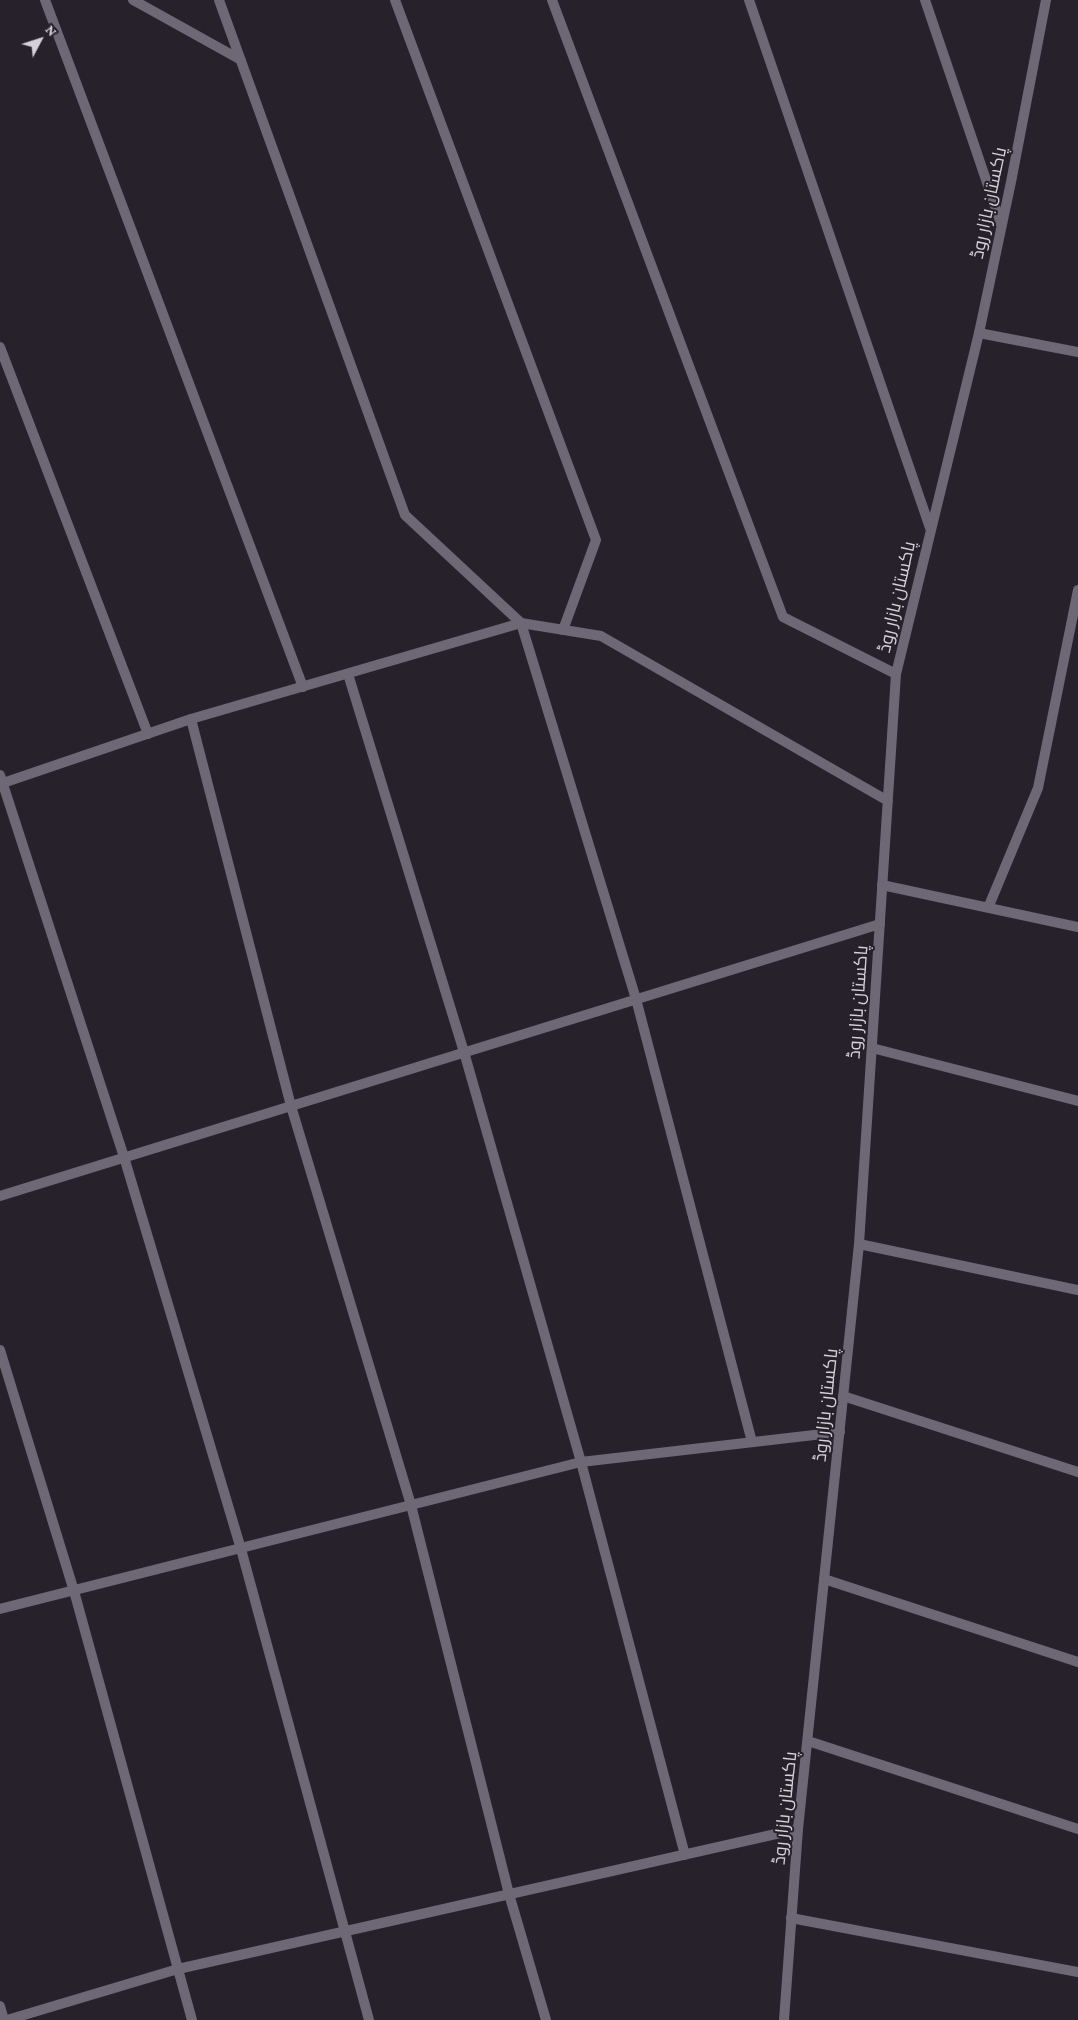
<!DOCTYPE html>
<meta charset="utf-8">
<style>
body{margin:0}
#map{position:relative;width:1078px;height:2020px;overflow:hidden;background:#27212c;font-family:"Crimson Pro",serif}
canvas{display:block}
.north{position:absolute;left:15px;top:15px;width:50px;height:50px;-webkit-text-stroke:4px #27212c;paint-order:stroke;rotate:50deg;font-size:14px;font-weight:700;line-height:20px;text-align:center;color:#d4d1d8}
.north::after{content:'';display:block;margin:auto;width:18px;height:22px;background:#d4d1d8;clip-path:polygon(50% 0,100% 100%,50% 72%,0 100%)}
</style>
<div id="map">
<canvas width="1078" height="2020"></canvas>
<div class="north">N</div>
</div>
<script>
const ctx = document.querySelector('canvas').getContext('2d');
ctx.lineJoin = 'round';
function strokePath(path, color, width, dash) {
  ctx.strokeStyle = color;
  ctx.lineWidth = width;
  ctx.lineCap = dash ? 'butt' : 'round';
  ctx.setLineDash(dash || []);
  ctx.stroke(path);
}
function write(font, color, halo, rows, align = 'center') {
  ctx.font = font + ' "Crimson Pro",Cairo,serif';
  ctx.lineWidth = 4;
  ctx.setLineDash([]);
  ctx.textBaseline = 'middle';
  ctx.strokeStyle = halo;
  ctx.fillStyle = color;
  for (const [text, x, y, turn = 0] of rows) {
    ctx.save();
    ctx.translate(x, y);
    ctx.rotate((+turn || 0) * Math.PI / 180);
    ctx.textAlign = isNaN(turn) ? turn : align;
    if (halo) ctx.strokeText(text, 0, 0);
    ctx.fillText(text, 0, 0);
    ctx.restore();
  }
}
strokePath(new Path2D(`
 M45 0 303 687
 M133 0 241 60
 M219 0 405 515 521 623 636 999 752 1442
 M395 0 596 540 563 630
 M552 0 783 617 896 674
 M749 0 930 528
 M925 0 1001 224
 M979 333 1078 352
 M0 347 148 734
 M348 674 464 1052 581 1462 685 1855
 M191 719 291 1106 411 1505 509 1894 546 2020
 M0 775 124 1157 241 1549 369 2020
 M882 885 1078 927
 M988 908 1038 788 1078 590
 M872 1048 1078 1101
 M0 1196 880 924
 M0 1350 74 1591 192 2020
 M843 1396 1078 1472
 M824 1579 1078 1662
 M0 1609 581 1462 840 1432
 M808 1741 1078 1829
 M791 1918 1078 1972
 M0 2006 4 2020
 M7 2020 178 1969 798 1829`), '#6e6776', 10);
strokePath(new Path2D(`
 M0 784 191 719 521 623 601 636 888 801
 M859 1244 1078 1290
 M784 2020 798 1829 859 1244 896 674 979 333 1011 182 1046 0`), '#6e6776', 10);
write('18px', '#d4d1d8', '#27212c', [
 ["پاکستان بازار روڈ",989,203,-78],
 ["پاکستان بازار روڈ",897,597,-77],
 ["پاکستان بازار روڈ",858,1002,-86],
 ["پاکستان بازار روڈ",826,1405,-84],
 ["پاکستان بازار روڈ",785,1808,-84]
]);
</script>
